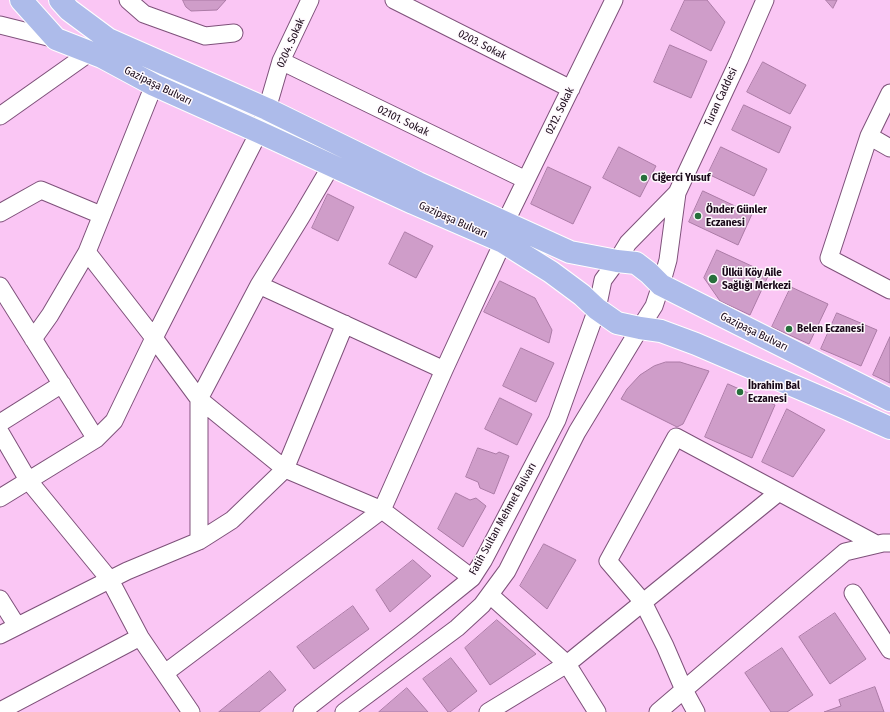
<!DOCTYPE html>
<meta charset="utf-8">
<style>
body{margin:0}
canvas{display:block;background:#fac6f4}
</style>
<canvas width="890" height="712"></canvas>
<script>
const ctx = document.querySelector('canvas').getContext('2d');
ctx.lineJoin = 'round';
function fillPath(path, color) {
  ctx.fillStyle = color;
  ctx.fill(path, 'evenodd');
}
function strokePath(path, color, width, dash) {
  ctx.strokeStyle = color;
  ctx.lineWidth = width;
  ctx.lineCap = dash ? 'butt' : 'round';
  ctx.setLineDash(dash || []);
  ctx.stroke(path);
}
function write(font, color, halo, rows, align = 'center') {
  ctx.font = font + ' "Fira Sans Condensed",sans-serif';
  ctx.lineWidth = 3;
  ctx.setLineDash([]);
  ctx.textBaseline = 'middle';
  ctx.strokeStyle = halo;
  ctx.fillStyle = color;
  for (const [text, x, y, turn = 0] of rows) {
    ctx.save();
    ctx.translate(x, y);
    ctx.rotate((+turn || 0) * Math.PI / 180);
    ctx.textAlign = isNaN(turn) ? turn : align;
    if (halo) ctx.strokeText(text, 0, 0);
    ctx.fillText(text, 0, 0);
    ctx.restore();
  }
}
const building = new Path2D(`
 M183 0H226L217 10 191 11 186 7Z
 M685 0H707L725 22 711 51 671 30Z
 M826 0H837L833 8Z
 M670 45 707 61 691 98 654 82Z
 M763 62 806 85 790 114 747 92Z
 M744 105 791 127 779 153 732 130Z
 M619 147 656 166 640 197 603 178Z
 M721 147 767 169 754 196 708 174Z
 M548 167 591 187 573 224 531 204Z
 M703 191 752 214 738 245 689 222Z
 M328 194 354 207 338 241 312 228Z
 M405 232 433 246 416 278 389 264Z
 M717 250 769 274 750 315 720 301 704 278Z
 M500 281 535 298 552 330 549 343 484 312Z
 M791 287 828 304 809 344 772 327Z
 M837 313 877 330 861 366 821 349Z
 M890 337V383L873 375Z
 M521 348 554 363 536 402 503 386Z
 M666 362H680L709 371 683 424 677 427 621 399 627 389 640 375 654 366Z
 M728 384 775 405 752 458 705 437Z
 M500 398 532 414 517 445 485 429Z
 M787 409 825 430 793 477 762 462Z
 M478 448 496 454 499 452 509 456 494 494 480 488 478 482 466 477Z
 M456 493 470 500 476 498 486 506 463 547 438 529Z
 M544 544 576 560 547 609 520 586Z
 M413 560 431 576 390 612 376 590Z
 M353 606 369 629 314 669 297 647Z
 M835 613 866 659 830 684 799 637Z
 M497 620 536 654 490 685 465 648Z
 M782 648 813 695 787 712H771L745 673Z
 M451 658 477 691 450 712H448L423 679Z
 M270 671 286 690 259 712H219Z
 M875 687 884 712H824L841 706 839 700Z
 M407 688 428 712H379Z`);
fillPath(building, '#cf9dc9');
strokePath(building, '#ab7ba6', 1);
const minor = new Path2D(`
 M128 0 144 14 205 36 234 33
 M394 0 571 89
 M0 25 56 39
 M281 61 526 180
 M890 93 869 136 829 258 890 290
 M0 116 89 53
 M869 136 890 148
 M0 213 41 190 101 215
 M505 223 614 0
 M87 252 154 338 199 399 285 469 382 510 472 578
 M259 285 444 370
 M0 286 96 439
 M33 339 50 315 87 252 154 85
 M0 423 62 384
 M0 432 28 480 110 580 140 637 191 712
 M0 498 96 439 114 421 154 338 259 132 267 109 281 61 310 0
 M199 541V399L259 285 301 217 331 166
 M853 593 890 650
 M490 595 567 664 597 712
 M0 599 17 626
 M0 635 127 571 199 541 232 520 285 469 345 324
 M165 673 382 510 444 370 503 242
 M0 711 140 637
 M302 712 410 628 472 578 483 561 557 420 597 309 603 280 617 261 628 243 677 193
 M344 712 457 628 482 605 507 571 577 432 640 328 654 306 661 285 668 260 677 193 739 60 765 0
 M488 712 567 664 779 492
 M658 712 845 552 883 543H890
 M696 712 684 690 665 646 643 602 608 561 676 437 876 544`);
const major = new Path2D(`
 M21 0 56 39 102 57 154 85 259 132 413 203 503 242 551 272 582 295 597 309 617 323 640 328 661 331 696 344 843 407 890 428
 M60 0 69 10 108 39 267 109 418 183 570 252 617 261 636 263 649 273 661 285 890 400`);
strokePath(minor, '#7e517a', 19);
strokePath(major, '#fff', 24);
strokePath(minor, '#fff', 17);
strokePath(major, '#adbbea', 22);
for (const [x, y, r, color] of [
 [644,178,4,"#276f3c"],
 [698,216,4,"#276f3c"],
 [713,279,5,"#276f3c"],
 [789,329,4,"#276f3c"],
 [740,392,4,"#276f3c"]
]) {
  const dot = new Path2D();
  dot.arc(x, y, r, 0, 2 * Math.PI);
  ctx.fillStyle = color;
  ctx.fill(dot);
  strokePath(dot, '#fef9fd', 1.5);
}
write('11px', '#190818', '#fef9fd', [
 ["0204. Sokak",291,43,-66],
 ["0203. Sokak",482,45,27],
 ["Gazipaşa Bulvarı",158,86,26],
 ["Turan Caddesi",721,97,-65],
 ["0212. Sokak",560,111,-64],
 ["02101. Sokak",403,121,26],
 ["Gazipaşa Bulvarı",453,220,24],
 ["Gazipaşa Bulvarı",754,332,26],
 ["Fatih Sultan Mehmet Bulvarı",503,519,-61]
]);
write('bold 11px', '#190818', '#fef9fd', [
 ["Ciğerci Yusuf",652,178],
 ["Önder Günler",706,210],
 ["Eczanesi",706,223],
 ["Ülkü Köy Aile",722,273],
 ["Sağlığı Merkezi",722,286],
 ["Belen Eczanesi",797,329],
 ["İbrahim Bal",748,386],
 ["Eczanesi",748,399]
], 'left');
</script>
